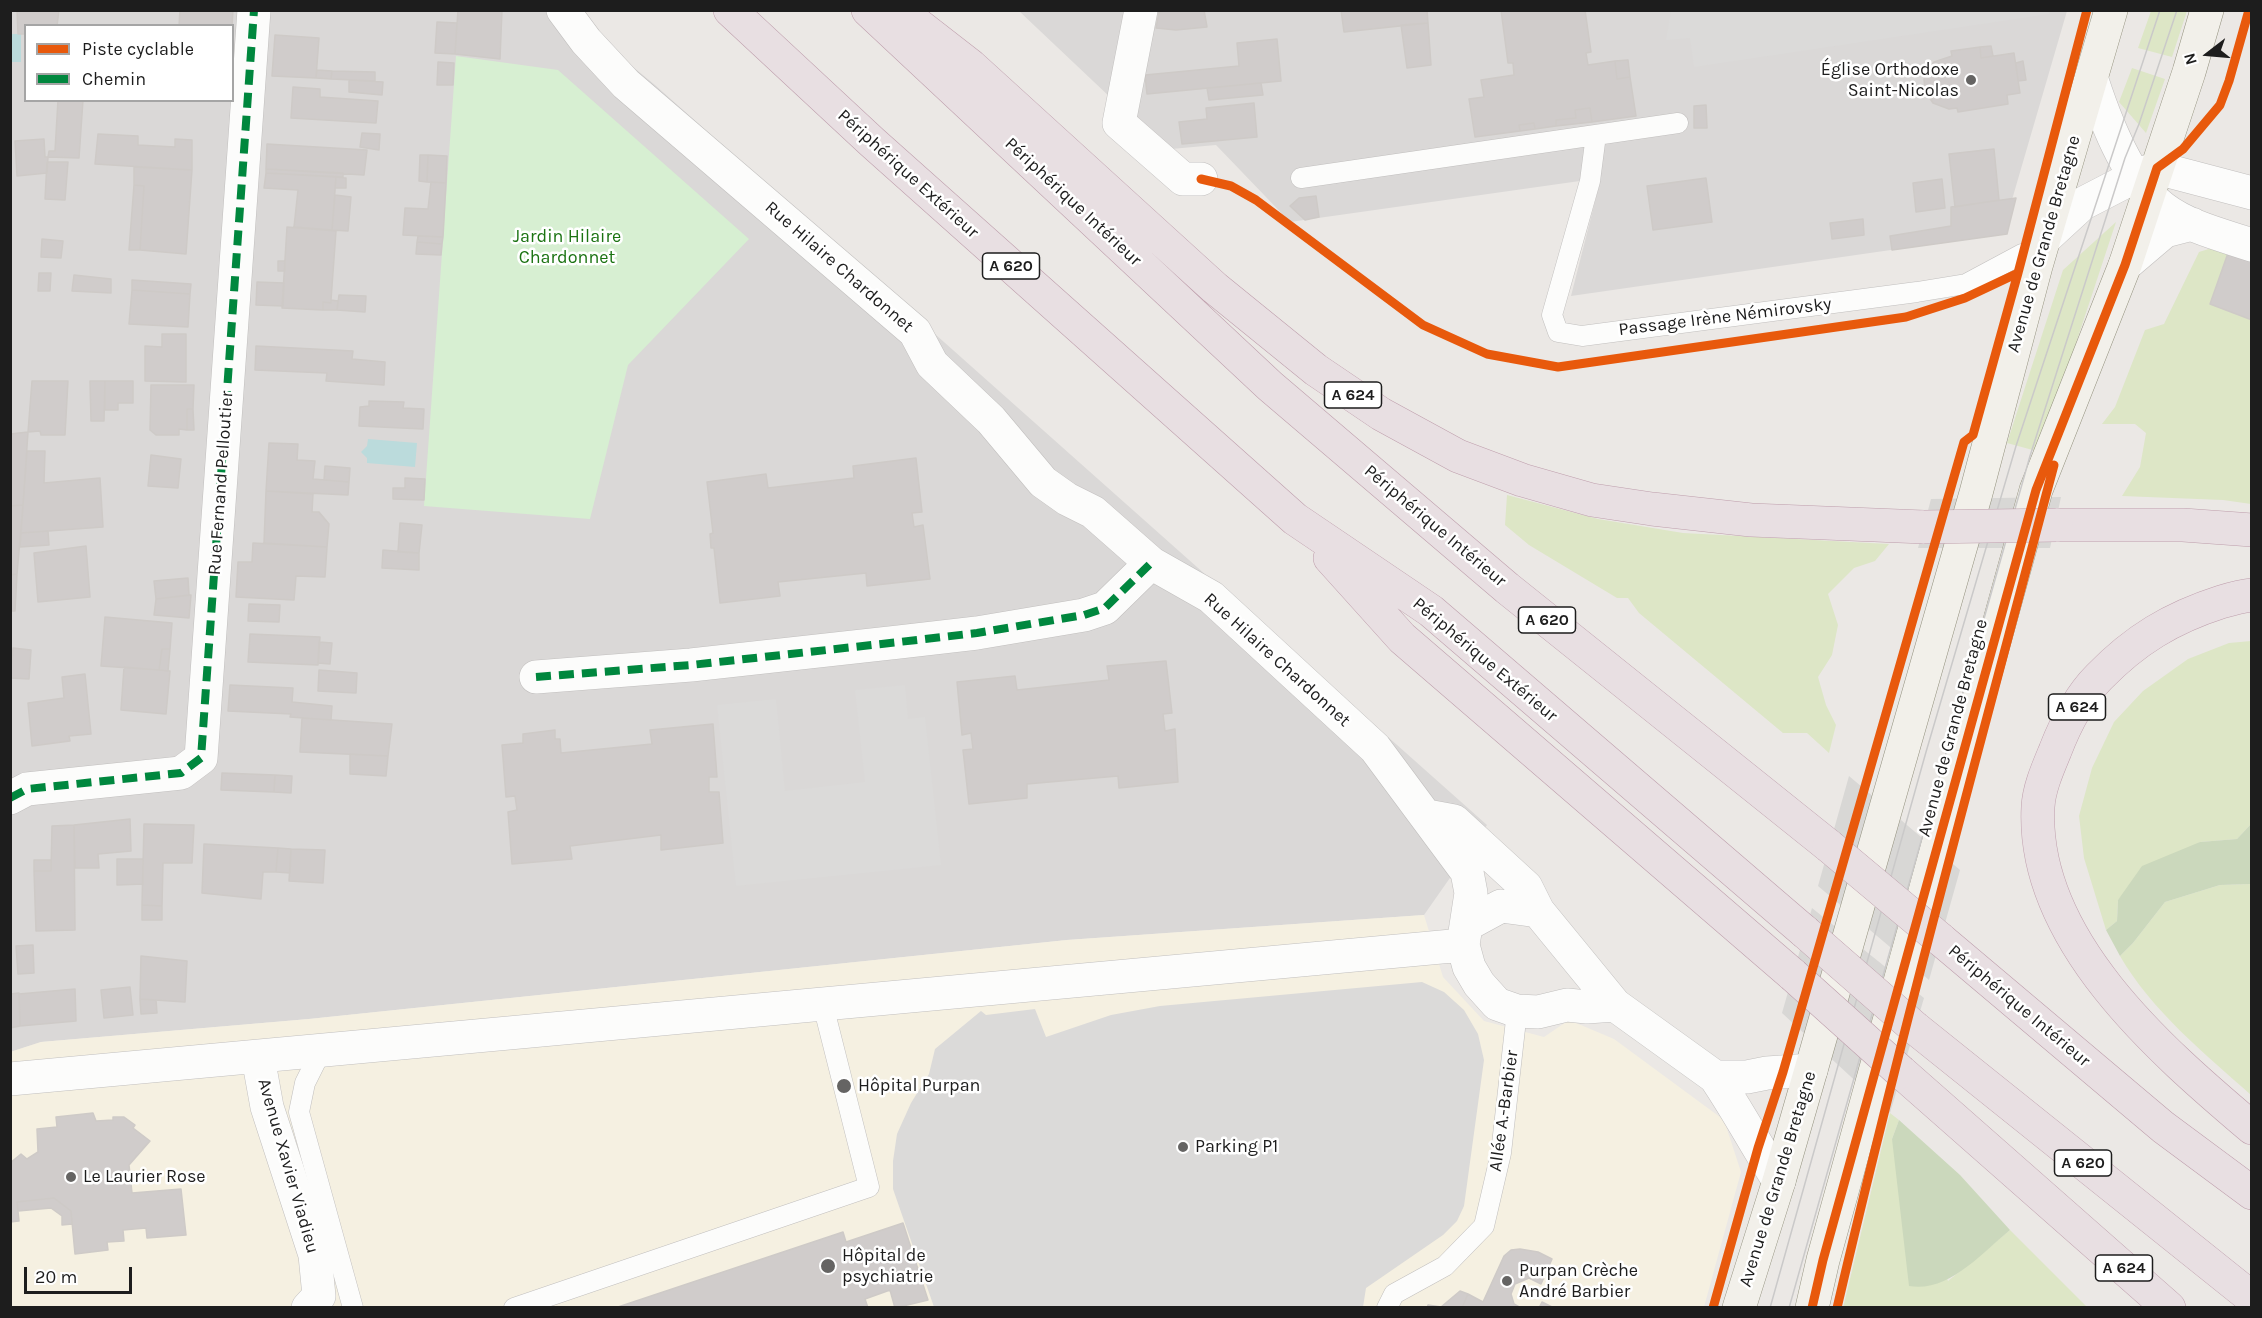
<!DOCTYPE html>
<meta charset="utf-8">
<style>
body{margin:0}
#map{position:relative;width:2262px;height:1318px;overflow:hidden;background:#ebe8e5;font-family:Karla,sans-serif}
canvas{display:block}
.frame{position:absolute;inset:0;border:12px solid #1d1d1d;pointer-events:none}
.legend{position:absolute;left:24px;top:24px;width:210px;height:78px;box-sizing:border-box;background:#fff;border:2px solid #a5a5a5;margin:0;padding:8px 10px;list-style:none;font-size:18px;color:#1d1d1d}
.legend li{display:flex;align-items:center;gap:12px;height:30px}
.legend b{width:30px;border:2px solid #a5a5a5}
.north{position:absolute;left:2178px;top:24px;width:60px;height:60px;-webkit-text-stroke:4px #fff;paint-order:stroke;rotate:254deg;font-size:16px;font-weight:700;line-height:24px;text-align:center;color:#1d1d1d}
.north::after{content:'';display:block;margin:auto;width:21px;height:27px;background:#1d1d1d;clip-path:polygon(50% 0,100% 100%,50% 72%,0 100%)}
.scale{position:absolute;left:24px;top:1267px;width:108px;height:27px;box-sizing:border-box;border:3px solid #1d1d1d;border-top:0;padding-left:8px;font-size:18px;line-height:21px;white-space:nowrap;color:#1d1d1d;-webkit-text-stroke:4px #fff;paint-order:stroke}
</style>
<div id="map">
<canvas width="2262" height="1318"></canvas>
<div class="frame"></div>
<ul class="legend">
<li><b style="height:8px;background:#e8590c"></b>Piste cyclable</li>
<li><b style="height:8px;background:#00873e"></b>Chemin</li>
</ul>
<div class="north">N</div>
<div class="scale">20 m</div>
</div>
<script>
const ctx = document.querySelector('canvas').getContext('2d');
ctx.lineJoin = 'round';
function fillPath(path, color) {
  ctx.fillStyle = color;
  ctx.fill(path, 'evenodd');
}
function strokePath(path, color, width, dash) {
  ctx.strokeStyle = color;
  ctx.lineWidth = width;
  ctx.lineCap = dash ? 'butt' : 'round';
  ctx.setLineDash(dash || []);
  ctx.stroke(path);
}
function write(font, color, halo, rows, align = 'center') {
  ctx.font = font + ' Karla,sans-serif';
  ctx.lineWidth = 5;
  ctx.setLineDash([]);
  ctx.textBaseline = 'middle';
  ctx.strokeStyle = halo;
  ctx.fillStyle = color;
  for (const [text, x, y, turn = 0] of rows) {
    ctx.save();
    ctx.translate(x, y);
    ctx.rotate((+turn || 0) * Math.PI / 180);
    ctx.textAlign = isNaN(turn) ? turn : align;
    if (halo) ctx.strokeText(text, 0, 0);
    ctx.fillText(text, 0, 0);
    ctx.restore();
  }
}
fillPath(new Path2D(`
 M11 11H580L598 38 655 85 1487 825 1424 915 1067 940 309 1019 41 1042 11 1052ZM26 26H232V100H26Z
 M1019 11H2067L2002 234 1571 296 1601 178 1290 222 1216 145 1171 149 1130 116Z`), '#dad8d7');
fillPath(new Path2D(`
 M1424 915 1443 977 1484 1021 1544 1037 1569 1020 1614 1039 1724 1120 1741 1172 1704 1307H11L10 1052 41 1042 309 1019 1067 940Z`), '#f5f0e1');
fillPath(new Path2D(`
 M2151 11H2187L2172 57 2138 48Z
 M2132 68 2165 79 2146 133 2119 102Z
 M2116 222 2040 452 2007 443 2063 270Z
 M2215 247 2228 253 2251 320V504L2223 500 2122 496 2140 467 2146 433 2135 424H2102L2115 407 2145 330 2164 324 2199 252Z
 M1507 495 1598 519 1683 533 1889 544 1875 561 1854 568 1828 594 1838 625 1832 655 1818 677 1826 705 1836 725 1829 753 1807 733H1783L1639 613 1628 598H1617L1529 545 1505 525Z
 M2251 641V824L2237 839 2200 842 2118 900 2117 921 2106 930 2084 858 2079 816 2092 768 2114 722 2143 691 2188 659 2229 643Z
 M2251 884V1095C2204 1053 2152 1011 2120 956L2133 943 2165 902 2220 885Z
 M1890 1113 1899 1120 1892 1139 1948 1281 2010 1230 2087 1307 1843 1308Z`), '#dde6c6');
fillPath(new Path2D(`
 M2251 824V884L2220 885 2165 902 2133 943 2120 956 2106 930 2117 921 2118 900 2142 866 2200 842 2237 839Z
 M1899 1120 1960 1175 2010 1230C1982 1253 1948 1293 1909 1286L1892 1139Z`), '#cbd8bc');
fillPath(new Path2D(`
 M456 56 558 70 749 239 628 365 590 519 424 506Z`), '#d7efd2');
fillPath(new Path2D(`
 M1671 11 2048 10 2049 14 1694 67 1690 38 1666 40Z
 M905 685 908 719 925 717 941 865 736 886 717 705 776 699 785 791 865 782 855 690Z
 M1422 982 1444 992 1464 1010 1478 1034 1484 1060 1464 1206 1457 1221 1443 1235 1366 1288 1363 1307H934L893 1189V1161L897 1134 911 1103 929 1074 935 1049 981 1011 986 1015 1035 1009 1046 1037 1111 1015 1160 1006Z`), '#dbdad9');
fillPath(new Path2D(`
 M10 34H21V62H11Z
 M368 439 417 443 415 467 367 463V458L361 452 367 446Z`), '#bbdbdc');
fillPath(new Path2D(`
 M2061 497 2050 548H1918L1931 499Z
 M1849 776 1960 870 1929 980 1818 886Z
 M1812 908 1924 998 1890 1113 1782 1013Z`), '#d8d7d5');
const building = new Path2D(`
 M17 10H59L57 26H26V34H18Z
 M180 10H233L232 26H179Z
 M458 10H502L500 59 455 54Z
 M1170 10H1204L1207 27 1176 30 1156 28 1159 12Z
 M1341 10H1427L1428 23 1344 32Z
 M1501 10H1585L1591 52 1586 53 1588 65 1615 61 1617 79 1630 77 1636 116 1592 122 1590 108 1575 110 1576 118 1556 120V126L1535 129 1534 123 1519 125 1520 131 1475 137 1469 99 1484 97 1481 80 1514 75 1513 63H1508Z
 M437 22 457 23 455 54 435 53Z
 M1428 23 1431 65 1407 68 1401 25Z
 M275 35 319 38 316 78 272 76Z
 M1277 39 1281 81 1147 94 1145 75 1239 66 1237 43Z
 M1991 46 1993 56 1981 58 1980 47Z
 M1980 47 1981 58 2014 53 2020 93 2007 95 2008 104 1958 112 1957 108 1949 109 1933 103 1925 91 1924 79 1927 70 1934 62 1952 56 1951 51Z
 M1628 60 1630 77 1617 79 1615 61Z
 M2023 61 2026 80 2018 81 2016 63Z
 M438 62 454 63 453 85H437Z
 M317 70 332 71 331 79 316 78Z
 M332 71 375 72V81L331 79Z
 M349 80 383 82 382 95 349 92Z
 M1261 83 1263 95 1209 100 1207 88Z
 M293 87 320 89V97L378 101 376 123 291 118Z
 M58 100H83L79 158 48 157 49 151H55Z
 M1254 103 1257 137 1182 144 1179 122 1207 119 1206 108Z
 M1706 105 1707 128H1694V106Z
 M1590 108 1592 122 1556 126V120L1576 118 1575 110Z
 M1534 123 1535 129 1520 131 1519 125Z
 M362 133 380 134 379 150 360 147Z
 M98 134 138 136V145L175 147V139L192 140V170L95 164Z
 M44 139 45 157H48L47 173 17 176 15 141Z
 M267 144 367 150 364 175 266 169Z
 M1994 149 1999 200 1955 207 1949 154Z
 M420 155H428L427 182 419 181Z
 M428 155 447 156 446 183 427 182Z
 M47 162H68L65 200 45 199Z
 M134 167 192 170 186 254 140 250 144 186 134 185Z
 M266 169 343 173V177L266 173Z
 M266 173 336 177 332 230 294 227 298 190 264 188Z
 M336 177 346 178V188H335Z
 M1706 178 1712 222 1653 230 1647 186Z
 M1942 179 1945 208 1916 212 1913 183Z
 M431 182 446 183 443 237 403 235 405 208 428 209Z
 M134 185 144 186 140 250H129Z
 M335 195 351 197 348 231 332 230Z
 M1316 196 1319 217 1305 220 1290 206 1299 198Z
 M2016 198 2007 234 1892 250 1890 236 1951 226V207Z
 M1863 219 1864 235 1832 239 1830 223Z
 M287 227 336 231 331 300V303L323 302V310L282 308Z
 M418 236 443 237 442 244 417 242Z
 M42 239 63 241 61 258 41 257Z
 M417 242 442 244 441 255 416 254Z
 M2228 253 2252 261V320L2210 304Z
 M278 261H285V271H278Z
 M39 273H51L50 291H38Z
 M74 275 111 279V293L72 291Z
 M132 280 191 284 190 294 132 290Z
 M257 282 284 283 283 306 256 305Z
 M132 290 190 294 188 327 129 324Z
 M339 295 366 296 365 312 337 310Z
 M331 300 338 301 337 310H323V302L331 303Z
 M162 334H186V382L145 381V346L162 347Z
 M256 346 353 351 352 359 385 362 384 385 326 381 327 373 255 370Z
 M32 381H68L65 435H41L40 431 28 432Z
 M90 381H105L104 421H91Z
 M105 381H133V403H118V410H105Z
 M151 385H194L193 409H187V430L179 429V435H156L150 430Z
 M369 401 404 402 403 408 424 409 423 429 359 426 360 407 369 406Z
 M187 409H193L194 430H187Z
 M28 432 23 505 10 506V434Z
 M269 443 298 444 297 460 315 461 313 479 349 482 348 495 266 491Z
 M27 451H45L44 483 100 478 103 527 21 533Z
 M151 455 181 459 178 488 148 486Z
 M916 458 922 512 912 513 914 527 923 525 930 579 867 586 866 573 778 582 780 596 720 603 714 548H711L710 534 713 533 707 482 766 474 768 488 854 478 853 466Z
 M325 466 350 468 349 482 324 480Z
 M405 478 425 479 424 500 393 499V488H405Z
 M266 491 313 494 312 512H319L329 524 327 547 264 543Z
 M23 505 17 574 10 575V506Z
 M400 523 422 525 419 553 398 552Z
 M48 531 49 545 20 547 21 533Z
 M253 543 327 547 325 577 296 576 294 600 236 597 238 562H252Z
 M86 546 90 597 38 602 34 553Z
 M383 550 419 553V570L382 568Z
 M17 574 15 611H10V575Z
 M188 578 189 595 156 599 154 581Z
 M191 595 189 618 154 615 156 599Z
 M249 604 280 605 279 622 248 621Z
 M105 617 172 623 170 649H162L159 670 101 666Z
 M250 634 320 637 318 665 248 662Z
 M319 642 332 643 330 664 318 663Z
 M13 648 31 650 29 679 10 678Z
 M162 649H170L168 671 159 670Z
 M1166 661 1172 713 1163 714 1165 731 1175 729 1178 782 1119 788 1118 776 1027 784V798L969 804 963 750 973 749 971 733 962 735 957 682 1015 676 1017 690 1109 680 1107 666Z
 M124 667 170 671 166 714 121 710Z
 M319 670 357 673 356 693 318 691Z
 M85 674 91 734 69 736 70 741 32 746 28 703 64 698 62 677Z
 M230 685 293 688 292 702 332 706 331 720 290 717 291 714 228 711Z
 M302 718 392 724 388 756 300 752Z
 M713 724 717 777H709V792H719L723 843 661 850V835L570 846 572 859 512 864 508 812 517 810 515 796 506 797 502 745 523 743V734L555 730V739H560L561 753 652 744 650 730Z
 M350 754 388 756 386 776 350 774Z
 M222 773 275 775 274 792 221 790Z
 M275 775 292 776 291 793 274 792Z
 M130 819 131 851 98 854 99 868H75L74 825Z
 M144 824 194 825 192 863H163L162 906 142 905Z
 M74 825 75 930 36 931 34 871H51L52 826Z
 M204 844 278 848 276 872H263L261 899 202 893Z
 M278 848 291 849 290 873 276 872Z
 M291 849 325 850 323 883 289 881Z
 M117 859H143V884L117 885Z
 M34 860H51V871H34Z
 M142 905 162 906V920H142Z
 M33 945 34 973 18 974 16 946Z
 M141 956 187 961 185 1002 140 999Z
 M130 987 133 1015 104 1018 101 990Z
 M75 989 76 1021 20 1026 19 994Z
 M19 993 20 1026 10 1028V994Z
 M140 999 156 1000 157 1013 141 1014Z
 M93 1113 96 1121 113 1120V1117H124L135 1125 133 1128 150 1141 129 1165 132 1193 181 1189 186 1235 147 1238 146 1228 123 1230 124 1241 107 1242 108 1250 75 1254 71 1211 54 1198 17 1202 19 1221 10 1222V1163L21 1154 27 1159 38 1152 37 1129 57 1127 56 1117Z
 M54 1198 71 1211 72 1224 62 1225V1216L51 1208 18 1211 17 1202Z
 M903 1223 928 1300 895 1308 890 1290 865 1299 868 1308H615L843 1232 846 1242Z
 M1520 1249 1538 1252 1552 1259 1541 1284 1529 1278 1515 1284 1511 1294 1514 1304 1521 1308H1462L1468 1294 1483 1302 1504 1256 1511 1250Z
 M1460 1291 1468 1294 1462 1308H1427L1428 1305 1441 1307Z
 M1542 1302 1554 1308H1539Z`);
fillPath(building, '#d0cccb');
strokePath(building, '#cecac7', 1.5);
const service = new Path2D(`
 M1596 135 1590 181 1552 315 1558 332 1582 336 1917 292 1966 284 2022 254 2040 252
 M1301 178 1678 123
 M321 1051 305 1083 299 1112 353 1308
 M514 1308 869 1187 823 1005
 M1387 1308 1394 1294 1445 1266 1484 1226 1501 1153 1517 1011`);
const minor = new Path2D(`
 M563 10 586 41 626 84 915 332 932 364 991 420 1043 482 1067 499 1093 512 1151 563 1211 597 1375 748 1467 872 1471 893 1463 945 1469 967 1479 984 1497 1004 1517 1011 1538 1012 1567 1005 1587 1007 1615 1005
 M1141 10 1119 123 1183 179H1201
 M536 677 691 665 899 642 977 633 1084 615 1105 608 1151 563
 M10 798 27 789 181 773 201 758 254 10
 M1427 816 1454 821 1526 887 1538 911
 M1466 925 1501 906 1538 911 1615 1005 1715 1077H1747L1767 1073 1811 1070
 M258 1057 267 1107 315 1255 319 1296 308 1308
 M1715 1077C1738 1111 1757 1147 1779 1181
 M10 1079 1463 945`);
const tertiary = new Path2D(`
 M2092 80C2105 120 2129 182 2163 208 2188 227 2222 235 2252 245
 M2044 239 2082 204 2136 176 2157 168 2252 193
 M2125 265 2165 231 2192 224`);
const secondary = new Path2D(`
 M1739 1308 1779 1181 1811 1070 1976 493 2036 266 2111 10
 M1812 1308 1823 1260 2036 490 2125 265 2189 72 2207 10`);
const motorway = new Path2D(`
 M730 10 872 142 1295 519 1431 611 1805 932
 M868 10 1270 386 1507 588 1829 846
 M899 10 971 66 1215 288 1316 370 1381 414 1458 456 1522 480 1592 500 1652 509 1751 520 1924 527
 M2056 525H2183L2252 530
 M1330 558 1402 638 1793 975
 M2252 595C2241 596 2231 599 2221 602 2171 618 2135 640 2099 677 2079 697 2065 725 2055 751 2048 768 2039 788 2038 807 2031 939 2160 1050 2252 1128
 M1940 939 2163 1127 2252 1193
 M1915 1028 2252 1298
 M1901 1072 2169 1308`);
strokePath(service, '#c1bfbe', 21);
strokePath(minor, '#c1bfbe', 34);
strokePath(tertiary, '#c1bfbe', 34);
strokePath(secondary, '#94927f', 34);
strokePath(motorway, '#be9eac', 34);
strokePath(service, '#fcfcfb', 20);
strokePath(minor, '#fcfcfb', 33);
strokePath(tertiary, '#fcfcfb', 33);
strokePath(secondary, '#f2f0ea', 33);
strokePath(motorway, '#e8dfe2', 33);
strokePath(new Path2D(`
 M1770 1308 1926 752 2016 446 2160 10
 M1789 1308 2030 456 2125 158 2139 124 2177 10`), '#cac9c9', 1.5);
const motorwayBridge = new Path2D(`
 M1924 527 2056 525
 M1829 846 1940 939
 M1805 932 1915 1028
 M1793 975 1901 1072`);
strokePath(motorwayBridge, '#be9eac', 34, []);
strokePath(motorwayBridge, '#e8dfe2', 33);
strokePath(new Path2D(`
 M536 677 691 665 899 642 977 633 1084 615 1105 608 1151 563
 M10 798 27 789 181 773 201 758 254 10`), '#00873e', 8, [15, 8]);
strokePath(new Path2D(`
 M1201 179 1231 186 1256 200 1423 325 1487 354 1558 367 1906 317 1965 298 2018 273
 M1713 1308 1758 1148 1783 1072 1964 442 1973 435 2018 273 2087 10
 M1812 1308 1823 1260 2036 490 2125 265 2157 168 2183 149 2220 105 2229 81 2249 10
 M1837 1308C1903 1025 1980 745 2054 465`), '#e8590c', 9);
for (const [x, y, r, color] of [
 [1971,80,6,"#656463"],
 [844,1086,8,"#656463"],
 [1183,1147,6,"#656463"],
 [71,1177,6,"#656463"],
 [828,1266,8,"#656463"],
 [1507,1281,6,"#656463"]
]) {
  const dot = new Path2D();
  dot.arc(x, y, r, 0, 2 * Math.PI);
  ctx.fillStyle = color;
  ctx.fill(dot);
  strokePath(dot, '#fff', 2);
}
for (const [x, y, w] of [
 [1011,266,57],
 [1353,395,57],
 [1547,620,57],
 [2077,707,57],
 [2083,1163,57],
 [2124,1268,57]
]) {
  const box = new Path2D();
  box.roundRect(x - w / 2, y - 13, w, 26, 4.5);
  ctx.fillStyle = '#fff';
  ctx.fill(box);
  strokePath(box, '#1d1d1d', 1.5);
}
write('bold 16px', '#1d1d1d', null, [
 ["A 620",1011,266],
 ["A 624",1353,395],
 ["A 620",1547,620],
 ["A 624",2077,707],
 ["A 620",2083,1163],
 ["A 624",2124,1268]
]);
write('18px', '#1d1d1d', '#fff', [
 ["Église Orthodoxe",1959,70,"right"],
 ["Saint-Nicolas",1959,91,"right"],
 ["Hôpital Purpan",858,1086],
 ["Parking P1",1195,1147],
 ["Le Laurier Rose",83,1177],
 ["Hôpital de",842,1256],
 ["psychiatrie",842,1277],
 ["Purpan Crèche",1519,1271],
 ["André Barbier",1519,1292]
], 'left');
write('18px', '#1d1d1d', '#fff', [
 ["Périphérique Extérieur",908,174,42],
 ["Périphérique Intérieur",1073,202,43],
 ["Avenue de Grande Bretagne",2044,244,-74],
 ["Rue Hilaire Chardonnet",839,267,41],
 ["Passage Irène Némirovsky",1725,317,-7],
 ["Rue Fernand Pelloutier",221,483,-86],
 ["Périphérique Intérieur",1435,526,40],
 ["Rue Hilaire Chardonnet",1277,660,42],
 ["Périphérique Extérieur",1485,660,40],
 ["Avenue de Grande Bretagne",1953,728,-75],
 ["Périphérique Intérieur",2019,1006,40],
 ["Allée A.-Barbier",1504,1111,-82],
 ["Avenue Xavier Viadieu",288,1166,74],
 ["Avenue de Grande Bretagne",1778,1179,-73]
]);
write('18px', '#1b7312', '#fff', [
 ["Jardin Hilaire",567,237],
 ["Chardonnet",567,258]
]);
</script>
